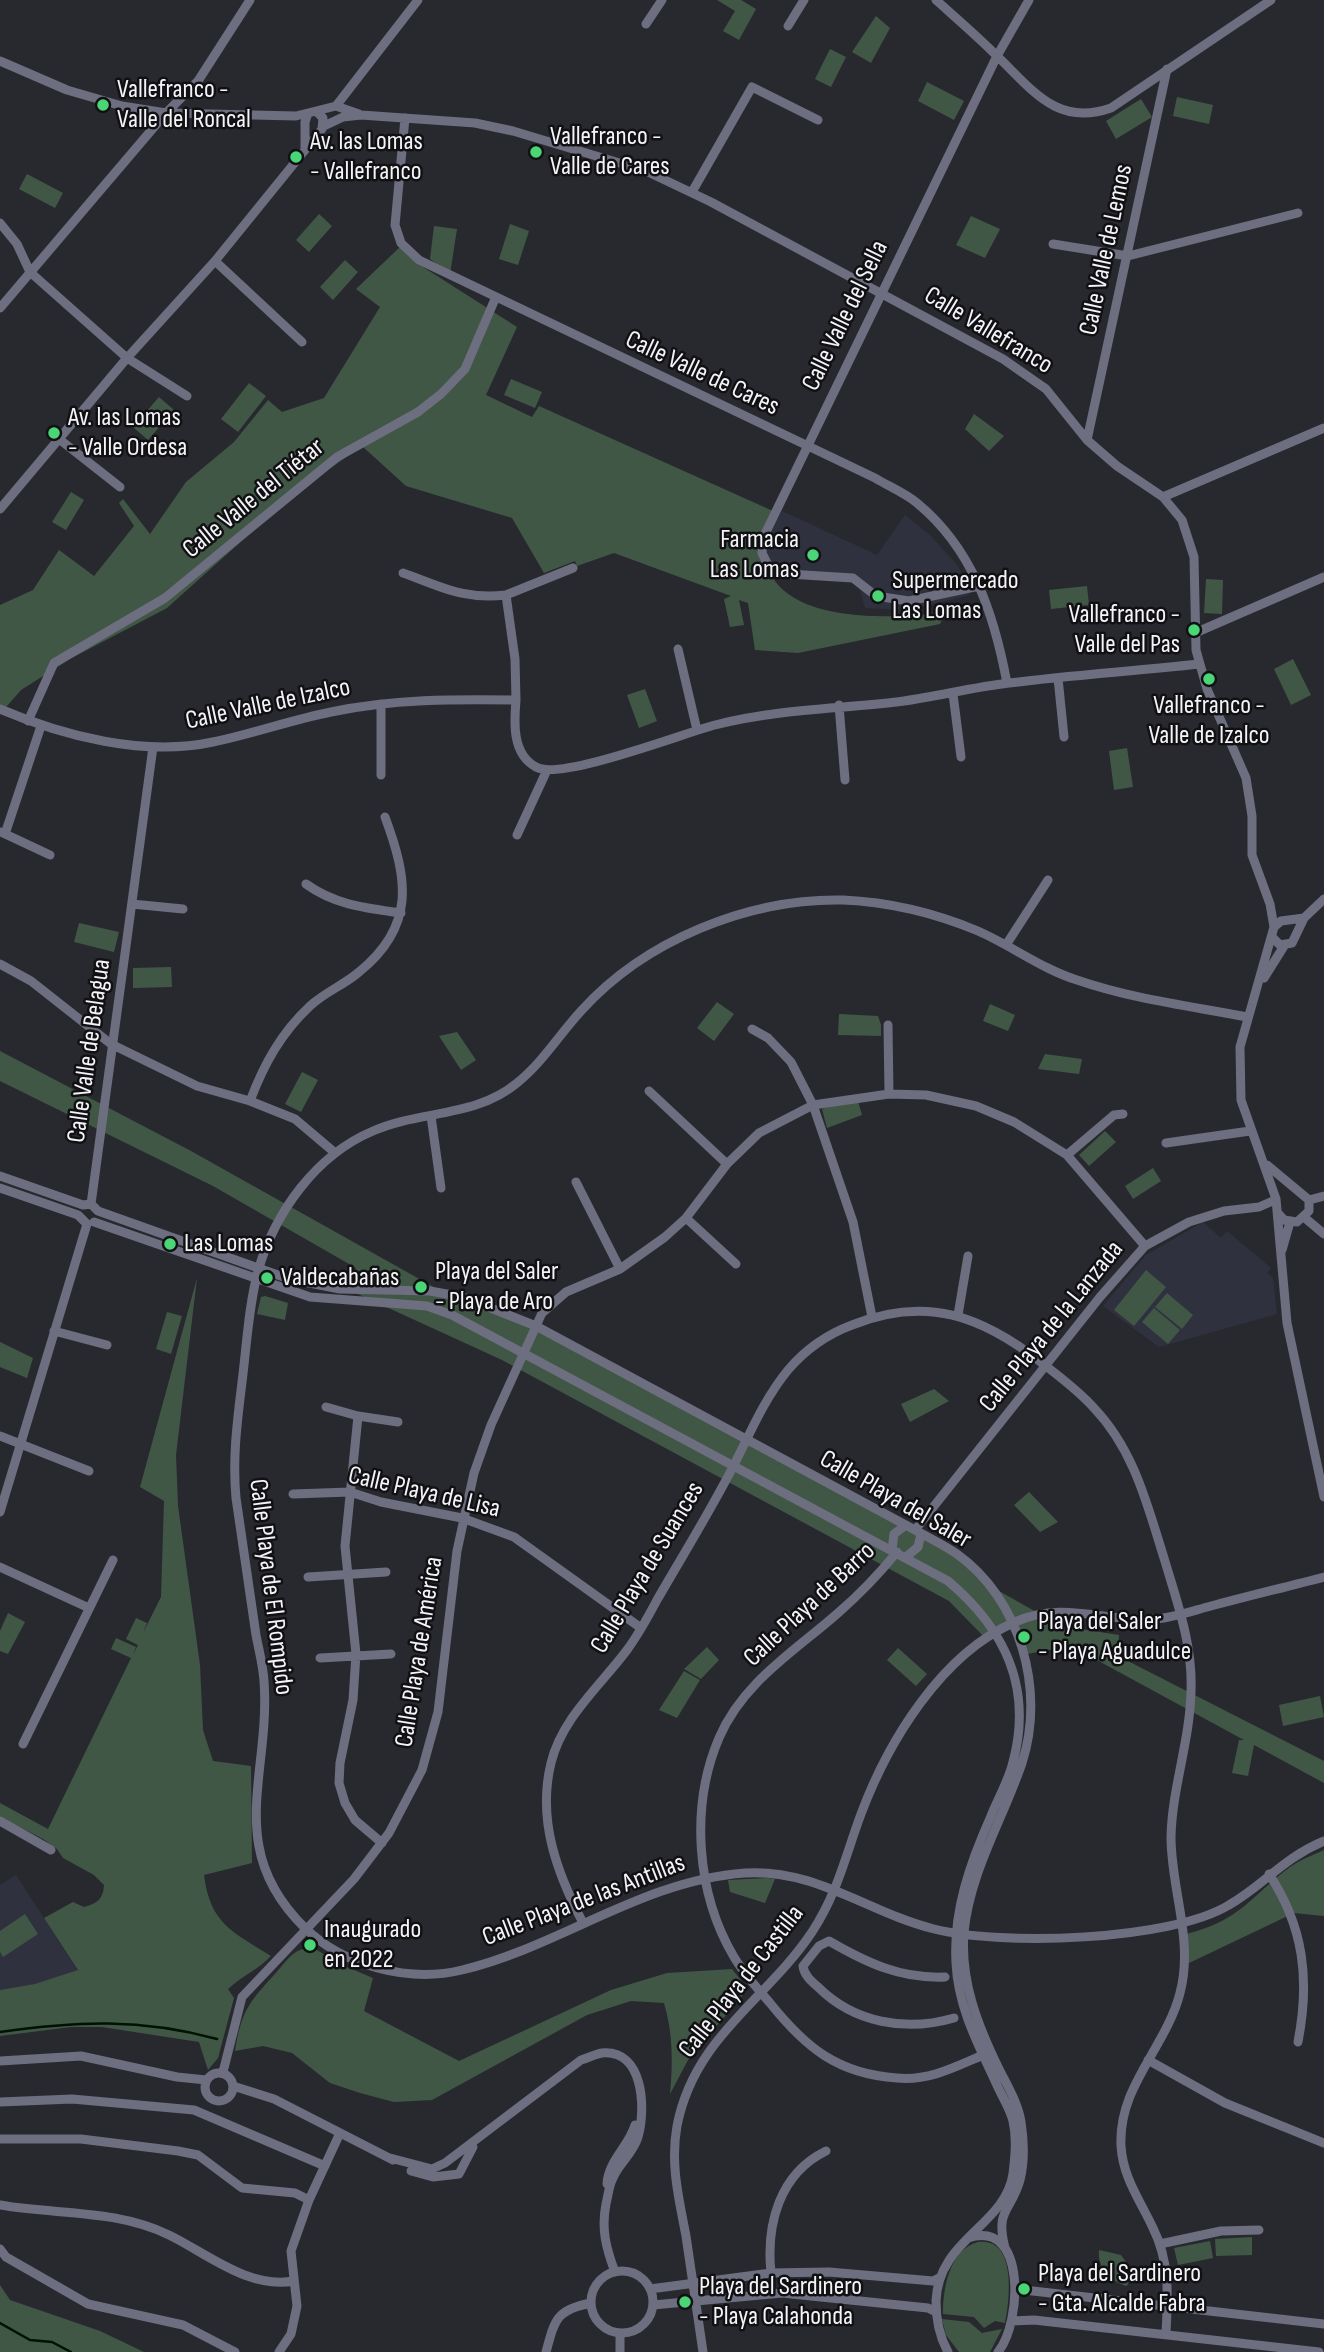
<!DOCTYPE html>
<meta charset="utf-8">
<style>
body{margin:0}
canvas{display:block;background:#28282f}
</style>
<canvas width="1324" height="2352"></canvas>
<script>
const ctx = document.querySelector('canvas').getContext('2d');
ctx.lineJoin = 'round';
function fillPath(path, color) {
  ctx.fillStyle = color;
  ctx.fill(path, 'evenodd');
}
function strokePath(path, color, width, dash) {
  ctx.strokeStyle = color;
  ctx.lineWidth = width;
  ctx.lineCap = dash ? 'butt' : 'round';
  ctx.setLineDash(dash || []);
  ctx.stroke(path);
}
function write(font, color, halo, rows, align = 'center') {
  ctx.font = font + ' "Sofia Sans Condensed",sans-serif';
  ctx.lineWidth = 5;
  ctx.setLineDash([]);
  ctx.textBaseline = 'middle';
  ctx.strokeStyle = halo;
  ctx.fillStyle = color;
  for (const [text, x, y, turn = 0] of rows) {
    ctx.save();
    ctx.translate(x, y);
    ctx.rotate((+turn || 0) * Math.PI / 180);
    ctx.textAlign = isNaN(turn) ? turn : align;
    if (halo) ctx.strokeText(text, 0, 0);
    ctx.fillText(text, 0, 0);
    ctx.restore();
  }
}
fillPath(new Path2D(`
 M782 511 877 555 905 515 931 536 958 566 970 595 908 610 865 608 858 583 773 570 766 551 770 531Z
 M1203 1222 1221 1238 1227 1231 1271 1268 1267 1273 1273 1278 1277 1314 1159 1347 1103 1306 1146 1255Z
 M16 1875 78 1971 44 1983 0 1990V1885Z`), '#30313e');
fillPath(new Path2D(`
 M717 0H741L756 9 739 40 723 31 735 11Z
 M876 16 890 28 871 63 852 52Z
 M830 49 846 57 831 87 815 79Z
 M927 82 964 101 954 120 918 101Z
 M1177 97 1213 105 1209 124 1173 116Z
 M1141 99 1152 117 1116 139 1106 121Z
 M27 174 63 193 55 208 19 189Z
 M319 214 332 226 309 252 296 240Z
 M971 216 1000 229 985 258 956 245Z
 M510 224 529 231 518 265 499 259Z
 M434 226 457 229 450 274 430 259Z
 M401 246 420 265 517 327 486 395 532 417 539 406 773 511C764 529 762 537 765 557 776 626 895 619 946 612L940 624 798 653 755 650 748 603 739 600 744 625 730 627 724 599 731 596 614 553 577 566 575 561 544 573 512 518 406 486 362 446 294 494 167 608 70 659 21 690 0 714V605L33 590 59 550 94 576 134 526 119 503 123 499 150 534 186 482 234 442 268 400 282 412 324 398 380 307 356 289Z
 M345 260 358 272 333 300 320 287Z
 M511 379 542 392 535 408 504 395Z
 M249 383 266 396 238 432 221 419Z
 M159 397 174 410 148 440 133 427Z
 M974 414 1004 436 989 451 965 429Z
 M71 492 84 500 66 530 52 522Z
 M1206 579 1223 580 1222 614 1204 613Z
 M1087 586 1089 605 1051 609 1049 590Z
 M1293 659 1311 695 1291 705 1274 669Z
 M645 689 657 721 639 728 627 695Z
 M1127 748 1133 787 1114 790 1109 751Z
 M79 923 119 932 114 952 74 942Z
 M171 967 172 987 133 988V968Z
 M717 1002 734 1014 714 1041 697 1028Z
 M990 1004 1015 1015 1008 1031 983 1021Z
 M839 1014 878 1016 881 1025V1036L838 1035Z
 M457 1032 476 1060 461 1070 439 1036Z
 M0 1051 191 1151 439 1290 533 1324 960 1555 992 1587 1061 1626 1119 1635 1118 1656 1324 1761V1783L1254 1745 1248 1776 1232 1773 1239 1740H1244L1071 1646 1027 1654 1016 1626 988 1641 949 1601 502 1360 347 1289 356 1268 213 1186 0 1081Z
 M1045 1054 1082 1059 1079 1074 1038 1069Z
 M302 1072 318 1080 301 1112 285 1104Z
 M857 1098 862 1115 827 1128 822 1109Z
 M1105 1131 1116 1142 1089 1166 1079 1155Z
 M1153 1168 1161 1181 1133 1199 1125 1186Z
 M1146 1270 1166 1287 1134 1326 1114 1310Z
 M197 1278 176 1455 178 1506 200 1665 203 1730 213 1761 251 1766 252 1863 204 1875C210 1924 233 1932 271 1956 258 1970 243 1975 228 1989L234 1998 218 2058 208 2070 199 2042 102 2027H71L0 2036V1990L35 1984 78 1970 44 1918 73 1902 84 1907C98 1903 103 1899 104 1885L94 1875 63 1858 57 1849 43 1839 0 1817V1803L48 1829 131 1658 111 1649 116 1638 136 1647 133 1655 138 1645 126 1639 136 1618 147 1623 143 1633 161 1597 164 1501 140 1487Z
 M1167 1293 1193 1315 1182 1329 1155 1307Z
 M265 1296 288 1303 285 1320 257 1314 261 1297Z
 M1154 1308 1180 1330 1168 1344 1142 1322Z
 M167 1312 182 1316 171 1354 156 1349Z
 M0 1342 33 1358 27 1378 0 1367Z
 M934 1389 949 1401 910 1422 901 1404Z
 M1029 1492 1058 1522 1040 1532 1014 1505Z
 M8 1613 25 1622 8 1654 0 1651V1631Z
 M707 1647 719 1660 701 1679 684 1669Z
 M898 1648 927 1674 916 1686 887 1660Z
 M684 1671 700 1680 677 1718 659 1710Z
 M1320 1696 1324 1717 1283 1726 1279 1705Z
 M1324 1850V1916L1294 1913 1187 1964 1186 1934C1240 1921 1250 1897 1290 1867 1300 1860 1313 1855 1324 1850Z
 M767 1878 775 1879 765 1903 730 1892 728 1880Z
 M25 1914 38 1934 3 1957 0 1952V1931Z
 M312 1947 340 1964 373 1978 364 2011 459 2061 611 1990 667 1973 732 1969 748 1989 688 2060 670 2094C673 2063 673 2033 664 2003L631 2001 587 2015 432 2100 394 2102 360 2093 330 2083 292 2053 263 2046 235 2051C241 2013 248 2003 274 1975 287 1961 292 1949 312 1947Z
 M1252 2237V2255L1216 2256 1215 2239Z
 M1210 2241 1213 2258 1178 2265 1174 2248Z
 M978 2242C1017 2237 1010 2300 1005 2323L995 2321 984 2328 974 2317 943 2314C943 2289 949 2250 978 2242Z
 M1099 2250 1121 2255 1133 2272 1127 2286C1111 2282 1097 2268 1099 2250Z
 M0 2285 10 2300 100 2331 144 2352H0Z
 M942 2319 969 2322 982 2333 1002 2329 990 2352H959L946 2335Z`), '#405745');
strokePath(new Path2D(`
 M0 2032C77 2021 140 2018 217 2039
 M0 2323 30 2340 52 2342 71 2352`), '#001203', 2.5);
strokePath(new Path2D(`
 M936 0C956 18 977 36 996 55 1032 89 1056 127 1111 108L1271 0
 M646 24 662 0
 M788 26 804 0
 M0 61 67 90 122 106 166 113 296 116 336 106 359 114
 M336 106 418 0
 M405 118 395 225 401 243 419 260 875 478C888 486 905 493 917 503 973 549 994 614 1007 683
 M324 126 343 117 361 115 475 123 513 131 646 171 711 202 1003 359 1046 389 1087 440 1117 466 1163 497 1182 520 1194 557 1196 650 1207 689 1246 778 1252 816V855L1270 904 1274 927 1240 1047 1241 1100 1276 1199 1287 1323 1324 1497
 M305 147V122L308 113
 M692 192 752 87 818 120
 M0 223 17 244 30 272 127 358 187 396
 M1053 244 1128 256 1298 213
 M215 261 302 342
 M0 308 166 113 198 81 250 0
 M59 439 120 487
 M1087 440 1167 69
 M1163 497 1324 428
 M0 509 127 358 215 261 322 129 323 118 317 112
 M403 573C442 587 464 600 506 595L515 659 516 700
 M979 586 909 601 876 596 853 578 772 573 762 553 764 536 997 56 1029 0
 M506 595 573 568
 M1195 633 1324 577
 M678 649 697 730
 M1058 678 1064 737
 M953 694 961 757
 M839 705 845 780
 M0 709C63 736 144 757 213 742 252 734 291 720 331 712 392 699 455 699 516 700 514 723 512 754 536 767 560 781 684 733 715 725 776 709 842 709 904 701 939 696 974 687 1009 683 1072 675 1136 671 1199 664
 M28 721 54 663 165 598 337 457 418 412 441 394 465 369 495 299
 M381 775V704
 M1 832 50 855
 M5 834 41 726
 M517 835 547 770
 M306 884C335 905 366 908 401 913
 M132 904 183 909
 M1274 927 1281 921 1304 918
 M1272 937 1280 945 1292 943 1304 918 1324 899
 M1006 945 1048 880
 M0 964 31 981 111 1044 197 1086 250 1101 295 1119 334 1152
 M1264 978 1284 946
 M1247 1017C1190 1006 1132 999 1077 980 1042 969 1012 946 978 931 935 913 889 902 843 900 749 898 645 940 581 1011 559 1035 543 1062 517 1083 475 1118 420 1110 373 1131 316 1155 275 1212 258 1271 249 1305 247 1340 243 1374 238 1416 232 1455 236 1498 243 1544 249 1590 256 1635 259 1651 263 1665 264 1681 271 1774 223 1848 305 1928 344 1966 409 1983 462 1970 559 1947 643 1880 745 1873 815 1868 869 1913 934 1929 1001 1946 1170 1941 1229 1905 1264 1885 1283 1858 1324 1841
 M888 1025 889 1094
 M752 1029 768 1038 791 1062 813 1105 853 1222 872 1317
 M649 1091 727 1164
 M250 1101C264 1064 281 1033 310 1006 325 992 344 985 359 972 416 926 408 879 385 817
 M431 1116 441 1188
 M1166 1143 1250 1131
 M1067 1155 1114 1115 1123 1114
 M1267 1165 1309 1200V1211L1297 1222 1284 1220 1277 1212
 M0 1176 83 1205 91 1204
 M576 1182 620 1269
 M0 1188 78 1215 87 1224
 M1309 1200 1324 1196
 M91 1204 98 1211 289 1279 340 1289 430 1291 463 1297 536 1326 915 1530C929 1538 944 1545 957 1554 1020 1599 1046 1690 1022 1763 1003 1819 970 1872 964 1932 960 1981 978 2026 999 2069 1007 2085 1018 2103 1021 2122 1024 2141 1025 2160 1020 2180 1011 2212 995 2209 1005 2248
 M91 1204 153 747
 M686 1218 736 1264
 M1305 1218 1324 1234
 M94 1222 310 1297 427 1306 452 1315 948 1581C1005 1629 1033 1687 1013 1762 1009 1780 998 1798 991 1816 970 1863 953 1911 956 1963 958 2007 978 2044 996 2083 1001 2095 1010 2108 1013 2121 1017 2139 1015 2156 1013 2174 1005 2226 938 2239 936 2301 936 2320 939 2336 948 2352
 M1282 1250 1290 1222
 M958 1315 968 1256
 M54 1331 107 1345
 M326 1407 358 1416 398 1422
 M358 1416 345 1546 356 1654 353 1700 340 1763 339 1783 345 1803 355 1820 382 1843
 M0 1436 89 1471
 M293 1494 350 1492 381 1502 462 1518 514 1537 641 1628
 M0 1512 87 1224
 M915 1530 1100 1297 1145 1246 1189 1222 1224 1211 1259 1207 1275 1200
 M892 1550 894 1534 906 1525
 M897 1552C879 1574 860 1594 838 1613 795 1651 743 1682 719 1738 690 1806 696 1893 734 1957 744 1974 758 1989 770 2003 806 2048 838 2074 897 2078 929 2081 955 2067 983 2055
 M906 1557 918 1547 921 1534
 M0 1567 89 1608
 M308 1577 386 1572
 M320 1658 391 1654
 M23 1744 113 1560
 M0 1821 51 1850
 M1269 1874C1304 1927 1310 1980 1298 2042
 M583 1923C557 1873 537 1820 551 1763 562 1718 600 1686 627 1650 638 1635 648 1617 657 1600 683 1555 711 1510 735 1463 751 1431 765 1398 788 1370 805 1350 828 1334 852 1325 926 1295 982 1316 1042 1363 1060 1377 1079 1391 1094 1408 1134 1450 1147 1504 1164 1558 1177 1602 1193 1645 1191 1691 1190 1741 1172 1788 1171 1837 1171 1890 1194 1940 1180 1993 1166 2048 1118 2086 1121 2146 1123 2178 1140 2200 1153 2228 1170 2262 1168 2296 1166 2333
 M945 1977C901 1979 867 1963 829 1941L819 1946 803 1966C804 1975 811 1981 818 1987 854 2023 906 2032 954 2018
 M1148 2060 1225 2103 1324 2143
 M0 2061 81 2056 177 2077 206 2080
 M223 2072 242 1997 354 1879 389 1833 422 1770 438 1712 457 1551 474 1473 491 1425 542 1313 566 1292 620 1269 665 1237 686 1218 727 1164 759 1133 813 1105 889 1094 926 1095 976 1106 1014 1122 1067 1155 1145 1246
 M205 2087a14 14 0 1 1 28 0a14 14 0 1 1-28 0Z
 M233 2086 274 2099 393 2160
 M0 2102 72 2099 194 2110 325 2166
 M0 2139H81L178 2151 198 2155 242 2188 295 2193 309 2200
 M390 2158 432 2169 445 2163 581 2060C588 2058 595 2054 602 2053 644 2049 646 2109 638 2137 633 2154 619 2163 613 2178 609 2185 608 2196 606 2204 601 2229 606 2248 615 2272
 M411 2171 433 2177 459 2174 473 2147
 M607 2184C608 2161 629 2146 635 2125
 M0 2205C57 2215 116 2209 169 2235 208 2254 248 2289 294 2281
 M968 2238C1027 2218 1022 2323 998 2352
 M1160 2244 1221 2231 1259 2230
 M0 2249 6 2257 88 2304 183 2325 235 2352
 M591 2302a31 31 0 1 1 62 0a31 31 0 1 1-62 0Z
 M771 2273C766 2225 779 2174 826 2151
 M1016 2285 1024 2290 1324 2324
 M650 2289 771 2273 829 2272 933 2281 939 2278
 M653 2305 782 2293 928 2308 936 2312
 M1012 2321 1034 2320 1319 2352
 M279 2352 291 2334 297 2306 291 2251 309 2200 340 2133
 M546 2352C555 2319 556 2310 591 2303
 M620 2352V2333
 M703 2352C697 2313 692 2275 686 2236 679 2199 670 2164 677 2126 694 2037 766 2001 812 1932 838 1892 845 1857 861 1814 888 1742 941 1654 1015 1622 1066 1600 1104 1623 1154 1619 1172 1618 1192 1611 1211 1606 1248 1596 1286 1587 1324 1577`), '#6d6e7f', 9);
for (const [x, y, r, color] of [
 [103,105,7,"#4ad677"],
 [536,152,7,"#4ad677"],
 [296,157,7,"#4ad677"],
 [54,433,7,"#4ad677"],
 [813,555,7,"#4ad677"],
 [878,596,7,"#4ad677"],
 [1194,630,7,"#4ad677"],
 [1209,679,7,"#4ad677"],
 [170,1244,7,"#4ad677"],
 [267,1278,7,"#4ad677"],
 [421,1287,7,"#4ad677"],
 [1024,1637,7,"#4ad677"],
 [310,1945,7,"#4ad677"],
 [1024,2289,7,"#4ad677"],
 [685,2302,7,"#4ad677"]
]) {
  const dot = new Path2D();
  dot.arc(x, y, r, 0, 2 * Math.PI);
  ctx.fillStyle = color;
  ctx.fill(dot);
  strokePath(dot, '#111114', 2.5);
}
write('26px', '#f3f3f8', '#111114', [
 ["Vallefranco -",117,90],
 ["Valle del Roncal",117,120],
 ["Vallefranco -",550,137],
 ["Valle de Cares",550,167],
 ["Av. las Lomas",310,142],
 ["- Vallefranco",310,172],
 ["Av. las Lomas",68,418],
 ["- Valle Ordesa",68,448],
 ["Farmacia",799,540,"right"],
 ["Las Lomas",799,570,"right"],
 ["Supermercado",892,581],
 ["Las Lomas",892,611],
 ["Vallefranco -",1180,615,"right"],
 ["Valle del Pas",1180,645,"right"],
 ["Vallefranco -",1209,706,"center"],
 ["Valle de Izalco",1209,736,"center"],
 ["Las Lomas",184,1244],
 ["Playa del Saler",435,1272],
 ["- Playa de Aro",435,1302],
 ["Valdecabañas",281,1278],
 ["Playa del Saler",1038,1622],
 ["- Playa Aguadulce",1038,1652],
 ["Inaugurado",324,1930],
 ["en 2022",324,1960],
 ["Playa del Sardinero",1038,2274],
 ["- Gta. Alcalde Fabra",1038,2304],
 ["Playa del Sardinero",699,2287],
 ["- Playa Calahonda",699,2317]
], 'left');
write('26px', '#f3f3f8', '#111114', [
 ["Calle Valle de Lemos",1107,250,-78],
 ["Calle Valle del Sella",846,316,-64],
 ["Calle Vallefranco",988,331,31],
 ["Calle Valle de Cares",702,374,25],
 ["Calle Valle del Tiétar",254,499,-39],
 ["Calle Valle de Izalco",268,705,-12],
 ["Calle Valle de Belagua",90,1051,-82],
 ["Calle Playa de la Lanzada",1052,1327,-51],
 ["Calle Playa de Lisa",424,1493,13],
 ["Calle Playa del Saler",895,1500,30],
 ["Calle Playa de Suances",648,1568,-59],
 ["Calle Playa de El Rompido",270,1587,83],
 ["Calle Playa de Barro",810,1605,-43],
 ["Calle Playa de América",420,1652,-81],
 ["Calle Playa de las Antillas",584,1901,-21],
 ["Calle Playa de Castilla",742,1982,-52]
]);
</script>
